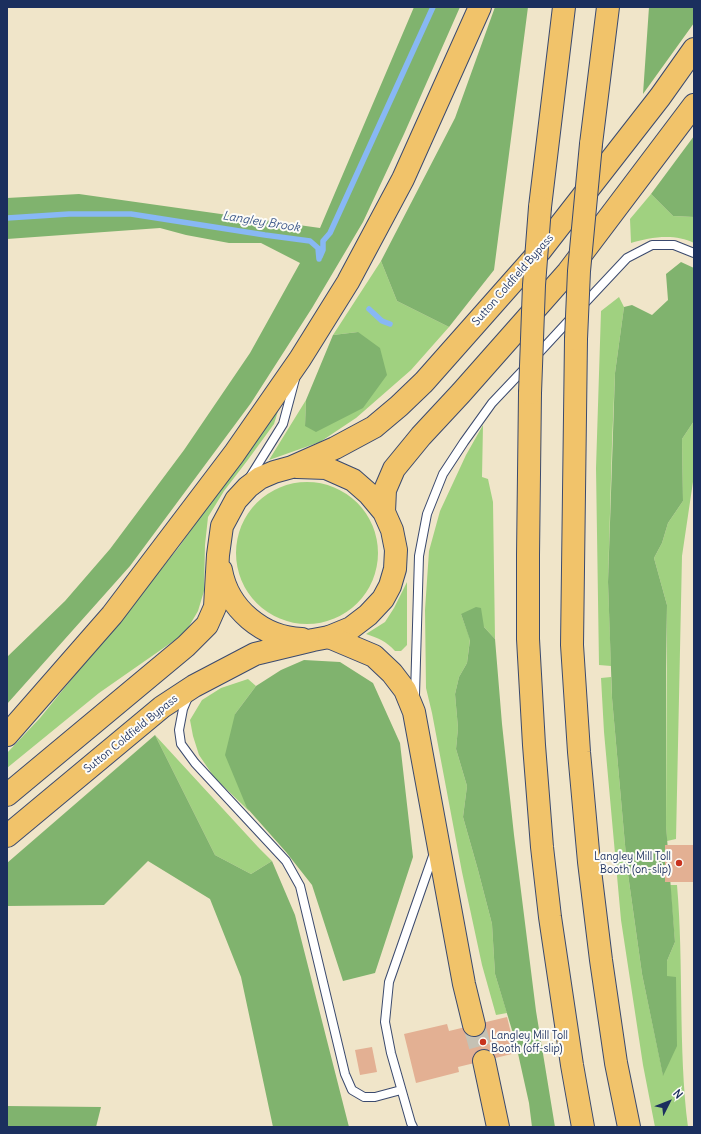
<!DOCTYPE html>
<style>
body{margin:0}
#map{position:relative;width:701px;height:1134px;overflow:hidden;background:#f0e5c9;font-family:Delius,sans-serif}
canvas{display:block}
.frame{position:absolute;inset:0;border:8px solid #1b2f5e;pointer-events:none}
.north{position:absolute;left:649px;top:1082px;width:40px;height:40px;-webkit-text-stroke:3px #fdfcf7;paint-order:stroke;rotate:48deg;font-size:11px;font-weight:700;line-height:16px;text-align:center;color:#1b2f5e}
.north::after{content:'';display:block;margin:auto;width:14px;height:18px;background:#1b2f5e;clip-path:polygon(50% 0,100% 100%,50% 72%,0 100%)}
</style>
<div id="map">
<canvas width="701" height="1134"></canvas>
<div class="frame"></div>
<div class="north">N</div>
</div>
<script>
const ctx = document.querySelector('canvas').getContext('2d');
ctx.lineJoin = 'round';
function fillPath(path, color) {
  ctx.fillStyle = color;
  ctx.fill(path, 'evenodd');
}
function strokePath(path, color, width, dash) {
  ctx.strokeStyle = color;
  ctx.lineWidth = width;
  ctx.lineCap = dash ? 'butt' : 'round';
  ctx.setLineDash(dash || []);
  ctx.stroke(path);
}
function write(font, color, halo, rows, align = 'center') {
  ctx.font = font + ' Delius,sans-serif';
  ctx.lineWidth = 4;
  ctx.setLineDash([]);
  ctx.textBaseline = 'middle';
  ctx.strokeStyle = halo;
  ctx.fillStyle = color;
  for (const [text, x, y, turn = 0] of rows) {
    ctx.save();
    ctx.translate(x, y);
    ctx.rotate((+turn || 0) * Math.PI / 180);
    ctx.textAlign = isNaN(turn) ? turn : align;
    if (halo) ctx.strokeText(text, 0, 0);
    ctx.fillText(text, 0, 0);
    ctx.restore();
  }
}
fillPath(new Path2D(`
 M651 194 673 216 694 217V243C675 233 650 237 631 243L630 219Z
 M381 261 397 301 449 327 411 370 356 418 320 442 269 460 306 400 305 426 358 332 333 335Z
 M619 297 624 307 615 373 612 444 608 582 611 666 599 665 596 468 601 311Z
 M281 401 274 424 247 461 224 491 208 517 205 545 204 591 198 611 185 633 99 693 7 768V753L40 718 179 547Z
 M694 421V475L682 556 676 839 667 841 666 825 667 605 654 558 662 543 668 523 683 501 682 439Z
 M483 425 482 477 488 479 493 502 495 639 484 627 461 614 470 639 467 663 459 677 455 694 458 728 456 749 467 786 463 817 478 870 492 924 495 974 507 1013 496 1015 482 965 462 872 432 713 426 688 425 610 429 551 440 511 466 455Z
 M236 553a71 71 0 1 1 142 0a71 71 0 1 1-142 0Z
 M407 582V645L401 651H395C386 641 378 638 366 634L385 622 394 608Z
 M611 677 612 698 627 867 642 974 663 1075 676 978 667 977V961L675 942 670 885H677C684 965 678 1047 688 1127H655L643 1065 621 920 604 732 601 678Z
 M248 679 256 686 235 714 249 811 214 777 199 755 193 736 190 720 202 700 221 688Z
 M155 735 258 847 272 861 251 874 215 855Z`), '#a0d180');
fillPath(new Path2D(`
 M414 7H460L404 134 363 222 312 308 251 403 130 566 7 704V657L65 601 110 549 184 450 250 353 300 263 261 243H229L186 235 160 228 7 239V198L79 194 320 228Z
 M495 7H528L494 270 449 327 397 301 381 261 455 118Z
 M649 7H694V23L643 94Z
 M694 136V217L673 216 651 194Z
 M681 262 694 268V421L682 439 683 501 668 523 662 543 654 558 667 605 666 669V825L675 942 667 961V976L676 977 677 1046 663 1076 642 974 627 867 612 698 608 582 615 373 624 307 632 305 652 315 668 300 666 274Z
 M358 332 380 348 387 375 363 408 316 432 305 426 306 400 333 335Z
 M476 607 481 608 484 627 495 639 502 724 514 835 536 1011 555 1127H532L529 1103 515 1040 495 974 492 924 478 870 463 817 467 786 456 749 458 728 455 694 459 677 467 663 470 640 461 614Z
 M304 660 340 662 373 683 400 743 413 857 375 973 343 981 312 885 286 852 247 808 225 755 235 714 256 686 281 670Z
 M155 735 215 855 251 874 272 861 295 915 349 1127H273L241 977 210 899 148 861 104 905 7 906V863Z
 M7 1106 101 1107 96 1127H7Z`), '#80b36e');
strokePath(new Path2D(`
 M7 218 69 214H131L265 235 310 241 318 248 319 259
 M320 257 323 250V241L330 233 433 7
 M369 309 382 321 390 324`), '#88b8f4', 5.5);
fillPath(new Path2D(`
 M665 845H694V882H665Z
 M507 1017 516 1053 458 1067 459 1072 416 1083 404 1034 447 1024 449 1031Z
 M372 1047 377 1072 360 1075 355 1050Z`), '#e3b093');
strokePath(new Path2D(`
 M474 1025 484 1061`), '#c5c1b4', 22, [22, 11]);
const service = new Path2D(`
 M582 306 627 258 652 245H674L694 253
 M536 356 573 316
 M250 477 283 424 295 379
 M189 695 183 709 179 730 181 744 195 763 286 861 300 886 345 1074 352 1090 364 1097H375L401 1090
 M415 695 419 556 427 514 443 474 464 442 492 403 527 366
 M413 1127 411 1123 391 1053 385 1022 389 982 434 853`);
const trunk = new Path2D(`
 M384 512 385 490 394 469 421 436 461 393 568 272 694 105
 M221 570C228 609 263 638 302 639
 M7 795 186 646 207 625 215 607 218 555 222 526 236 500 248 487 260 478 274 472 292 467 335 448 374 427 399 406 424 382 540 251 660 97 694 49
 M7 836 162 707 194 686 255 654 313 640 329 637 351 628 368 615 383 599 390 586 395 569 396 550 392 530 384 512 369 494 353 480 326 468 297 467`);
const motorway = new Path2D(`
 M591 144 608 7
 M540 207 564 7
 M576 339 572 645 579 752 589 862 601 960 616 1063 629 1127
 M530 393 528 555V639L534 745 542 847 550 917 572 1065 583 1127
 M329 637 374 656 392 673 405 690 414 712 464 984 474 1025
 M7 735 112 615 234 454 300 359 348 282 403 179 480 7
 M484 1061 498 1127`);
strokePath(service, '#3b4a6e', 10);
strokePath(trunk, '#3b4a6e', 24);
strokePath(motorway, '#3b4a6e', 24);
strokePath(service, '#fff', 8);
strokePath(trunk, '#f1c36a', 22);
strokePath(motorway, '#f1c36a', 22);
const motorwayBridge = new Path2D(`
 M576 339 579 271 591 144
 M530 393 534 285 540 207`);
strokePath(motorwayBridge, '#3b4a6e', 24, []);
strokePath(motorwayBridge, '#f1c36a', 22);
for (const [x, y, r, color] of [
 [679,863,4,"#c8321e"],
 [483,1042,4,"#c8321e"]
]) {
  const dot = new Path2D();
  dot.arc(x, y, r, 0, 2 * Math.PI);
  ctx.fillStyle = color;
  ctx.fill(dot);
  strokePath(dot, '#fdfcf7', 1.5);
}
write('11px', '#1b2f5e', '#fdfcf7', [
 ["Sutton Coldfield Bypass",513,280,-49],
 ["Sutton Coldfield Bypass",131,734,-39]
]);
write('11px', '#1b2f5e', '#fdfcf7', [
 ["Langley Mill Toll",671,857],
 ["Booth (on-slip)",671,870],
 ["Langley Mill Toll",491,1036,"left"],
 ["Booth (off-slip)",491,1049,"left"]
], 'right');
write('italic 12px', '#3c588b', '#fdfcf7', [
 ["Langley Brook",261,222,9]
]);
</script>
